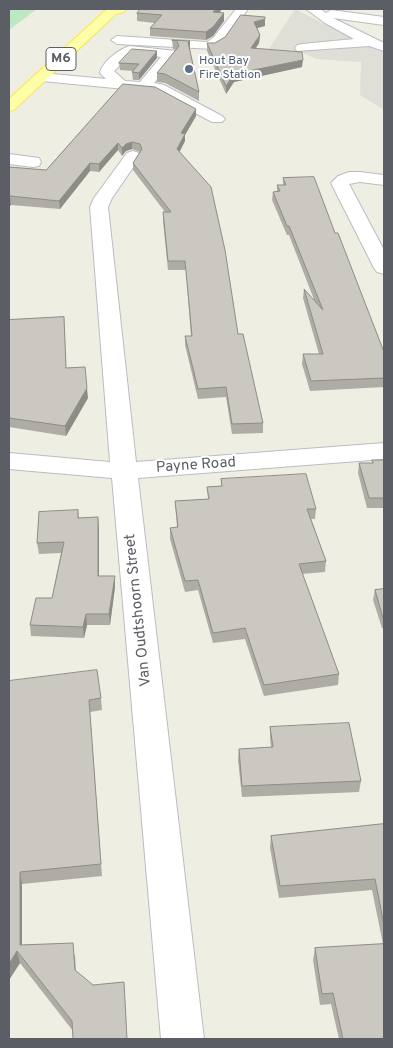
<!DOCTYPE html>
<style>
body{margin:0}
#map{position:relative;width:393px;height:1048px;overflow:hidden;background:#efeee3;font-family:Overpass,sans-serif}
canvas{display:block}
.frame{position:absolute;inset:0;border:10px solid #5b5e65;pointer-events:none}
</style>
<div id="map">
<canvas width="393" height="1048"></canvas>
<div class="frame"></div>
</div>
<script>
const ctx = document.querySelector('canvas').getContext('2d');
ctx.lineJoin = 'round';
function fillPath(path, color) {
  ctx.fillStyle = color;
  ctx.fill(path, 'evenodd');
}
function strokePath(path, color, width, dash) {
  ctx.strokeStyle = color;
  ctx.lineWidth = width;
  ctx.lineCap = dash ? 'butt' : 'round';
  ctx.setLineDash(dash || []);
  ctx.stroke(path);
}
function write(font, color, halo, rows, align = 'center') {
  ctx.font = font + ' Overpass,sans-serif';
  ctx.lineWidth = 4;
  ctx.setLineDash([]);
  ctx.textBaseline = 'middle';
  ctx.strokeStyle = halo;
  ctx.fillStyle = color;
  for (const [text, x, y, turn = 0] of rows) {
    ctx.save();
    ctx.translate(x, y);
    ctx.rotate((+turn || 0) * Math.PI / 180);
    ctx.textAlign = isNaN(turn) ? turn : align;
    if (halo) ctx.strokeText(text, 0, 0);
    ctx.fillText(text, 0, 0);
    ctx.restore();
  }
}
fillPath(new Path2D(`
 M295 9 338 31 351 29 384 43V110L360 95 361 62 316 59 299 51 269 49Z`), '#dfdfd7');
fillPath(new Path2D(`
 M9 9H37L9 30Z`), '#bde8c4');
const minor = new Path2D(`
 M236 9H248L224 43 214 49 117 44 111 40 117 36 207 42 214 37Z
 M306 9H320L326 13 331 10 384 17V25L333 18 384 43V51L369 46 297 51 295 48 297 45 302 44 354 39 325 23Z
 M130 46 176 51 178 54 154 83 164 85 222 116 225 119 222 122H212L156 92 42 81 35 77 42 73 106 79 100 73C102 62 119 49 130 46ZM132 54 161 57 140 82 125 81 114 71Z
 M133 151 139 153 141 156 112 198 108 207 136 462 384 443V459L138 478 204 1039H161L112 478 9 469V453L110 462 90 207 94 198 127 153Z
 M9 154 39 158 41 162 39 166 33 167 9 164Z
 M349 172H360L384 175V185L360 182 349 184 384 250V274L377 272 374 268 331 183 338 176Z`);
const major = new Path2D(`
 M107 9H126L124 12 116 14 14 110 9 111V99Z`);
strokePath(minor, '#bbbcc3', 2);
strokePath(major, '#fbe54f', 2);
fillPath(minor, '#fff');
fillPath(major, '#fffea8');
fillPath(new Path2D(`
 M141 9H222L219 13H224V21L213 36 206 40 150 36V28L155 23 137 21V13Z
 M265 26 257 28 260 35 259 43 255 49 302 67 234 82 226 94 207 51V43H215L225 37Z
 M172 40 190 41V50L199 92V101L165 83 157 82V73L177 50 173 49Z
 M157 58 139 80H133L132 72 133 71 120 70 119 63Z
 M123 84 196 116 185 135V141L179 152 238 334 263 423V433L232 434 226 397 198 399 185 345V336H191L186 270H168L163 221V212H165L133 170V163L140 152 132 149 126 151 122 156 118 150 99 172 90 171 60 209 11 205 9 207V167L46 170Z
 M283 178 335 233 384 352V387L310 391 302 364 303 354H319L303 298 304 289 315 302 289 235H287L272 200 273 192H277V185H283Z
 M64 317 66 368 88 398 66 436 9 427V320Z
 M372 460H384V508H367L358 473 359 463H372Z
 M221 479 316 509 315 519H311L326 561 325 572 302 574 339 674 338 685 264 696 245 639 213 643 198 590 185 592 170 539V528L177 527 175 501 208 499 207 487 221 486Z
 M78 510 79 518 99 528V576H115V587L110 625H87L84 638 31 636 30 625 52 598 61 553 39 554 37 543Z
 M384 589V628H382L373 600 375 590Z
 M9 681 101 698 102 710 90 712 102 876 22 884V945L75 955 76 971 73 1031 20 963 9 980Z
 M270 727 361 781 359 792 242 797 238 760 239 749 271 747 270 738Z
 M384 824V1039H339L331 1004 320 1005 313 960 315 948 383 944 372 890 279 898 270 848 271 836Z`), '#aeaca5');
fillPath(new Path2D(`
 M216 9H222L213 21V12Z
 M224 13V21L213 36 206 40V32Z
 M265 19V26L254 29V22Z
 M260 35 259 43 251 56V48Z
 M190 41V50H188V42Z
 M157 51V58L139 80V73Z
 M303 60 302 67 234 82 226 94V86L234 74Z
 M196 109V116L185 135V141L177 157V149L181 133Z
 M132 142V149L126 151 122 156V148L126 144Z
 M118 143V150L99 172V164Z
 M90 163V171L60 209 59 201Z
 M10 196 11 205 9 207V198Z
 M87 388 88 398 66 436 65 426Z
 M98 517 99 528V587L98 576Z
 M115 576V587L110 625 109 614Z
 M86 614 87 625 84 638 83 627Z
 M20 872 22 884V957L20 945Z
 M17 951 20 963 9 980V964Z`), '#8d8c86');
const building = new Path2D(`
 M141 9H216L213 12 224 13 213 27 206 32 150 28 162 15 137 13Z
 M241 15 265 17V19L254 22 260 35 251 48 302 52 303 60 234 74 226 86 207 43H215L225 37Z
 M172 40 190 41 188 42 199 92 165 74 157 73 179 46 177 41Z
 M132 49 157 51 139 73 132 72 139 64 119 63Z
 M123 84 155 87 196 109 181 133 185 134 177 149 211 187 225 250 238 334H243L263 423 232 424 226 387 198 389 185 336H192L185 261H168L163 212H171L133 163 142 149 140 144 132 142 126 144 122 148 118 143 99 164 90 163 59 201 10 196 9 198V167L46 170Z
 M314 177 335 233H338L384 352V378L311 381 303 354H323L304 289 323 310 289 226H287L273 192 280 191 277 185H286L283 178Z
 M64 317 66 368 85 367 87 388 65 426 9 418V320Z
 M372 460H384V498H369L359 463H373Z
 M306 474 316 509H307L326 561 299 564 339 674 264 685 245 628 213 633 198 580 185 581 170 528 178 527 175 501 209 499 207 487 222 486 221 479Z
 M78 510V518L98 517V576H115L109 614H86L83 627 30 625 36 598H52L64 542 37 543 39 512Z
 M384 589V618H383L375 590Z
 M97 670 101 698 89 700 101 864 20 872V945L73 943 75 970 93 985 124 982 127 1039H73L72 1021 17 951 9 964V681Z
 M349 723 361 781 242 786 239 749 273 747 270 727Z
 M384 824V925L375 879 280 886 271 836Z
 M384 944V1039H343L333 993 322 994 315 948Z`);
fillPath(building, '#cac8c0');
strokePath(building, '#8d8c86', 1);
for (const [x, y, r, color] of [
 [189,69,5,"#5c6f8a"]
]) {
  const dot = new Path2D();
  dot.arc(x, y, r, 0, 2 * Math.PI);
  ctx.fillStyle = color;
  ctx.fill(dot);
  strokePath(dot, '#fff', 2);
}
write('12px', '#4e5e75', '#fff', [
 ["Hout Bay",199,62],
 ["Fire Station",199,76]
], 'left');
for (const [x, y, w] of [
 [61,59,30]
]) {
  const box = new Path2D();
  box.roundRect(x - w / 2, y - 11.5, w, 23, 4);
  ctx.fillStyle = '#fff';
  ctx.fill(box);
  strokePath(box, '#5b5e65', 1);
}
write('bold 14px', '#5b5e65', null, [
 ["M6",61,59]
]);
write('15px', '#5b5e65', '#fff', [
 ["Payne Road",196,466,-4],
 ["Van Oudtshoorn Street",139,610,-96]
]);
</script>
